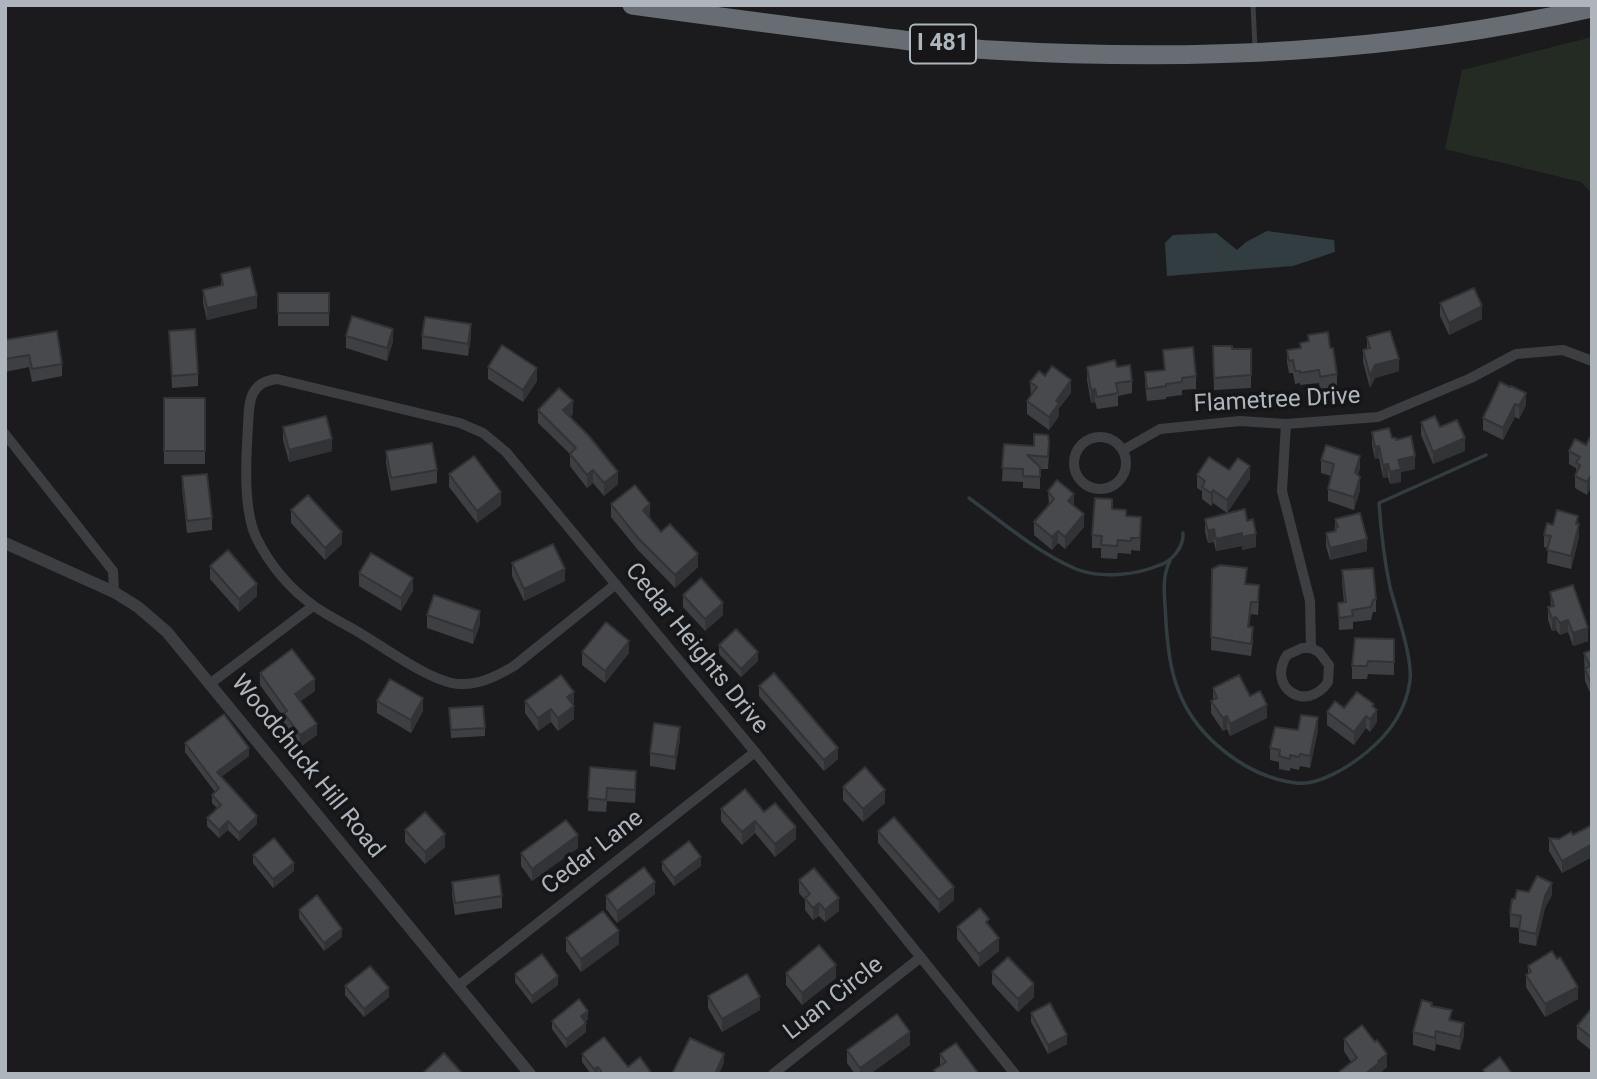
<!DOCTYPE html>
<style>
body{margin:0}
#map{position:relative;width:1597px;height:1079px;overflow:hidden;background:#1b1b1d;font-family:Roboto,sans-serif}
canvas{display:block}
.frame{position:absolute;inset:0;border:7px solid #aeb5bc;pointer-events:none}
</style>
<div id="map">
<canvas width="1597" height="1079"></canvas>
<div class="frame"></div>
</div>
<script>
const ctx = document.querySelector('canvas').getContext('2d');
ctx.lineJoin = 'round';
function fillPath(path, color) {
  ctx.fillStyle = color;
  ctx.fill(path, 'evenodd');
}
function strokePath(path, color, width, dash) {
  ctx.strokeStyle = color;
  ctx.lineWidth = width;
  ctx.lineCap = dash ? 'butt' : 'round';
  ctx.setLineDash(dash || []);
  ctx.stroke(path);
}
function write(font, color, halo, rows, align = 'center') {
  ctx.font = font + ' Roboto,sans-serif';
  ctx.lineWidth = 7;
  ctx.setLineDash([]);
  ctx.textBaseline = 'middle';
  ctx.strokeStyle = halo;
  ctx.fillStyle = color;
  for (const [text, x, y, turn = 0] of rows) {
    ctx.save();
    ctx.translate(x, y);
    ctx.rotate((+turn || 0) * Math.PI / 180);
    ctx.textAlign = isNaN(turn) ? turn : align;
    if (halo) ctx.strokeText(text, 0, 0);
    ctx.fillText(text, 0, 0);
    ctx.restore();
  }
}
fillPath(new Path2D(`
 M1592 37V193L1581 182 1445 149 1462 70Z`), '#232b23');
fillPath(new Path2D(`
 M1267 231 1334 240 1335 252 1293 266 1167 276 1165 243 1173 235 1216 233 1237 250 1246 242Z`), '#313d41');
strokePath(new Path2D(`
 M969 498C1003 523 1037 552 1076 569 1101 579 1136 575 1160 565 1172 561 1184 547 1183 533
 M1170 561C1160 579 1166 605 1166 624 1168 647 1170 670 1179 692 1197 738 1247 777 1296 783 1319 786 1350 766 1367 752 1389 734 1406 710 1410 681 1413 658 1396 611 1390 587 1384 559 1381 532 1379 503L1486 455`), '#313d41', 3.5);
strokePath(new Path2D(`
 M1253 5 1255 48`), '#3c3e42', 5);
strokePath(new Path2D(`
 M1286 424 1282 491 1310 601 1311 648H1302L1287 655C1266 687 1306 714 1328 682L1329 665 1319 652 1311 648
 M5 434 113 571 114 592
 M1074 463a26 26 0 1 1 52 0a26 26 0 1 1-52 0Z
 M1123 450 1160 429 1240 421 1286 424 1378 417 1471 378 1516 354 1563 350 1592 361
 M616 584 514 666C497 676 480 685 459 684 431 682 385 648 360 633 345 624 328 616 314 606 290 589 269 564 256 537 243 509 246 458 248 426 249 402 249 382 277 379L460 423 483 433 506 452 755 752 1015 1074
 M211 683 313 606
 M458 986 755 752
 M773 1074 921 957`), '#3c3e42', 10);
strokePath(new Path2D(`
 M5 543 114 592 138 607 167 632 530 1074`), '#3c3e42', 12);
strokePath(new Path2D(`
 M632 5C720 17 808 29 896 39 927 43 959 48 991 50 1194 62 1393 53 1592 8`), '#686d73', 19);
fillPath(new Path2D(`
 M221 274 257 308 207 320 203 303V290L221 286Z
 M278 293H329V326H278Z
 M1440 303 1482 319 1449 335 1440 316Z
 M169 331 198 374V386L172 388Z
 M1308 335 1330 348 1337 374V387L1320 390 1319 383 1300 385V383L1295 384 1293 373H1289L1287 362V350L1300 348V343L1308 341Z
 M346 336 393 341 387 361 346 348Z
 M422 336 471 337 468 356 422 349Z
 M1367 337 1399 371 1375 378 1370 388 1363 362V350L1367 349Z
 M5 340 62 364V376L32 382 29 367 5 372Z
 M1213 346 1232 349H1251V388L1214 390Z
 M1163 350 1196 376V389L1182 390V395L1166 397V399L1147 401 1145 385V372L1164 370Z
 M488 367 537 381 523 402 488 379Z
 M1087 367H1117L1132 381V393L1118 396V406L1097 409 1095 402 1091 403 1087 380Z
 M1030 382 1071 393 1059 408V416L1049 430 1027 414V401L1031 395Z
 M1500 382 1526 405 1519 419 1515 417 1503 440 1483 430V418Z
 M164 398H205V464H164Z
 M538 410 573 414 570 417 618 484 604 496 593 483 587 488 570 466V454L538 423Z
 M1421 422 1440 427 1465 451 1433 464 1421 435Z
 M283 427 332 451 289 462 283 440Z
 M1372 432 1396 440 1415 469 1401 472V482L1390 484 1388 477 1383 478 1379 458 1375 459 1372 445Z
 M1592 434 1587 495 1575 488V476L1576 472V468L1569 464V451L1586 445Z
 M1004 444 1049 454 1048 469H1040V489L1023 488V482L1002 481Z
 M386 451 437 470V483L391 491 386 463Z
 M1321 460 1360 468 1358 475 1360 490 1354 510 1328 501V489L1331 476 1321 473Z
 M1229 470 1250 479 1227 513 1213 503 1211 506 1202 499V491L1197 488V475Z
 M449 474 501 505 477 523 449 487Z
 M182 476 212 518V530L187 533 182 489Z
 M1048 491 1074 506 1084 527 1065 549 1058 543 1052 550 1034 535V522L1049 505Z
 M611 504 650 517 649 518 661 532 698 567 675 588 638 550 611 517Z
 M1112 509 1126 516 1141 530 1140 551 1131 550V554L1118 553 1117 559 1101 558V548H1092V535Z
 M291 510 342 544 325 560 291 523Z
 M1205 519 1247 521 1256 547 1242 550V546L1216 551 1214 542 1208 543 1205 532Z
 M1335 519 1367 551 1330 560 1326 546V533L1335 531Z
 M1578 524 1579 537 1571 569 1547 563 1548 548 1544 547V535L1553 525Z
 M512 563 565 581 524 601 512 576Z
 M210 566 257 596 239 612 210 579Z
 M1212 569 1247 584 1259 598 1258 615 1251 614 1249 627 1253 640 1251 656 1211 650Z
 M1342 570 1376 599V612H1373L1371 620 1353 622V629L1339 630 1338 603 1344 602 1342 583Z
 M359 573 413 591 401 611 359 586Z
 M1550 592 1588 641 1573 646 1568 632 1560 635 1556 630 1552 631 1548 620V607H1551Z
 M683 595 723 615 705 631 683 607Z
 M427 615 480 624 473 644 427 628Z
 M1394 639V675L1368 674 1367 679H1352V666Z
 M719 645 758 661 741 677 719 654Z
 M1592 650 1591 695 1585 681 1584 653Z
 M582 652 629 653 605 683 582 665Z
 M260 673 315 691 301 701 317 735 300 747 284 724V718L260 685Z
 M759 686 838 759 824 771 759 696Z
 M1213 688 1250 696 1267 718 1230 736 1227 729 1223 731 1211 713V701L1213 699Z
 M377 701 423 711 411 733 377 713Z
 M525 701 574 705V719L558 731 551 722 538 731 525 713Z
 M1374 707 1377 722 1370 732 1366 728 1354 745 1327 725V712L1344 708Z
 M449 708 485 728V736L451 738Z
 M1298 730H1318L1310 768 1300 766 1299 770 1290 768V771L1279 769V762L1270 760V748Z
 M680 739 675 770 650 766V753Z
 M185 743 249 756 221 777 257 824 239 841 228 830 219 838 207 826V818L217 808 212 803V795L215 792 185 752Z
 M590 767 636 784 635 803 607 801 606 812 588 811Z
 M843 787 885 803 863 822 843 800Z
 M721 809 764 812 796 839 775 857 755 833 742 845 721 821Z
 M1592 825V857L1562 873 1549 851V838L1559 839 1573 835Z
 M405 830 445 847 425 864 405 842Z
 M878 831 954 900 939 913 878 843Z
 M578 848 532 881 521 866V853Z
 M253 855 294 871 273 888 253 863Z
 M662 862 701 866 674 886 662 870Z
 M799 880 839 911 825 922 819 916 813 920 805 910V900L799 893Z
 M452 882 502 896V908L455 915 452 895Z
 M655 894 617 923 606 909V896Z
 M1552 895 1545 908 1536 946 1519 943V928L1510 927V914L1515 899Z
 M299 910 342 937 324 951 299 918Z
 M957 927 999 951 979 967 957 939Z
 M566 938 619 944 581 972 566 951Z
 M1528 966 1578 999 1545 1017 1526 987V975L1528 974Z
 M992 972 1034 997 1018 1012 992 984Z
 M786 973 836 978 802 1005 786 985Z
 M515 974 558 985 532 1004 515 982Z
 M345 986 389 997 364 1017 345 995Z
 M708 996 760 1010 722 1032 708 1008Z
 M1432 1006 1452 1020 1464 1036 1460 1050 1436 1044 1435 1051 1413 1045V1032Z
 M1592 1008V1051L1577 1039V1026Z
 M1031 1013 1067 1044 1048 1054 1031 1022Z
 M588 1019 585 1022 586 1032 566 1048 552 1029V1021Z
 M1344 1039 1387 1067 1379 1074 1351 1062 1344 1051Z
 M910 1045 870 1074H855L847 1063V1050Z
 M582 1054 628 1067 652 1074H591L582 1062Z
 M940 1054 979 1074H934V1070L940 1066Z`), '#3e3f42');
fillPath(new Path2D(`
 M257 296V308L207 320V308Z
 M1482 306V319L1449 335V323Z
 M471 324V337L468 356V344Z
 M393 329V341L387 361V348Z
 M1399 359V371L1375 378 1370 388V376L1375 365Z
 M537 368V381L523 402V390Z
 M1071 380V393L1059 408V416L1049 430V417L1056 401Z
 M1095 389V402L1091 403V390Z
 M1526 393V405L1519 419V406Z
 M573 401V414L563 423V410Z
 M1515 404V417L1503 440V428Z
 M1465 438V451L1433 464V452Z
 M332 439V451L289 462V450Z
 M1379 446V458L1375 459V447Z
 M1360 456V468L1355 484V472Z
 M1415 456V469L1401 472V482L1390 484V472L1398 460Z
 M1388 464V477L1383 478V465Z
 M1250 466V479L1227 513V500Z
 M593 470V483L587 488V475Z
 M618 472V484L604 496V483Z
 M1592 473V485L1587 495V482Z
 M1360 477V490L1354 510V497Z
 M1213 490V503L1211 506V493Z
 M501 492V505L477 523V511Z
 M1074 494V507L1068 501Z
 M650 504V517L643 523V510Z
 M1084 514V527L1065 549V537Z
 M1578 516 1579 537 1571 569V556Z
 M1214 529V542L1208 543V531Z
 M1058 531V543L1052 550V537Z
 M342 532V544L325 560V548Z
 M1242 533V546L1216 551V539Z
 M1256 534V547L1242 550V537Z
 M1367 539V551L1330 560V548Z
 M698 554V567L675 588V575Z
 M565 569V581L524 601V589Z
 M413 578V591L401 611V598Z
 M257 584V596L239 612V599Z
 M723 603V615L705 631V619Z
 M480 611V624L473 644V631Z
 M1556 617V630L1552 631V619Z
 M1568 620V632L1560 635V623Z
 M1588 628V641L1573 646V633Z
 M629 641V653L605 683V671Z
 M758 652V661L741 677V669Z
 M315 679V691L295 705V694Z
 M574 692V705L567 697Z
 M423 698V711L411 733V720Z
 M1374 704V715L1377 710V722L1370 732V719L1372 706Z
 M1267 705V718L1230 736V724Z
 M574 706V719L558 731V718Z
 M551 709V722L538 731V718Z
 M1227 716V729L1223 731V718Z
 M1366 716V728L1354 745V732Z
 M1318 717V730L1310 768V756Z
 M317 724V735L300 747V735Z
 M680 727V739L675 770V757Z
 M249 748V756L217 780V772Z
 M838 748V759L824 771V760Z
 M885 790V803L863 822V809Z
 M257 816V824L239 841V833Z
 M228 821V830L219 838V830Z
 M755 821V833L742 845V832Z
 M796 827V839L775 857V844Z
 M445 834V847L425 864V852Z
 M578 835V848L532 881V869Z
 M1592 844V857L1562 873V861Z
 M701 857V866L674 886V878Z
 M294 863V871L273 888V879Z
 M655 882V894L617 923V911Z
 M1552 883V895L1545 908 1536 946V934L1545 896Z
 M954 887V900L939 913V900Z
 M839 898V911L825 922V910Z
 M819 903V916L813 920V908Z
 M342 929V937L324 951V943Z
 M619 931V944L581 972V959Z
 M999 938V951L979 967V954Z
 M836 965V978L802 1005V993Z
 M558 976V985L532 1004V996Z
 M1034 984V997L1018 1012V999Z
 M1578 987V999L1545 1017V1004Z
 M389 988V997L364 1017V1009Z
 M760 997V1010L722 1032V1019Z
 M588 1011V1019L581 1025V1016Z
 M586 1023V1032L566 1048V1039Z
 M1464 1023V1036L1460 1050V1037Z
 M1436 1031V1044L1435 1051V1038Z
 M910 1032V1045L870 1074H860V1068Z
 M1067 1035V1044L1048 1054V1045Z
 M724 1054V1063L719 1074H715Z
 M1387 1054V1067L1379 1074H1365Z
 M598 1067V1074H594V1069Z`), '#323336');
const building = new Path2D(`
 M250 267 257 296 207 308 203 290 223 285 221 274Z
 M1474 288 1482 306 1449 323 1440 303Z
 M278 293H329V313H278Z
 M352 316 393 329 387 348 346 336Z
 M425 317 471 324 468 344 422 336Z
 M195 329 198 374 172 376 169 331Z
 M57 331 62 364 32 369 29 355 5 359V340Z
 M1390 331 1399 359 1375 365 1370 376 1363 350 1370 348 1367 337Z
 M1328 332 1330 348H1333L1337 374 1320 377 1319 370 1300 373V371H1295L1293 360 1289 361 1287 350 1301 348 1300 343 1309 341 1308 335Z
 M502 345 537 368 523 390 488 367Z
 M1213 346H1232V349H1251V375L1214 378Z
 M1193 347 1196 376 1182 378V382L1166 384V386L1147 389 1145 372 1165 370 1163 350Z
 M1115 360 1117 367 1130 365 1132 381 1116 383 1118 393 1097 397 1095 389 1091 390 1087 367Z
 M1052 366 1071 380 1056 401 1059 403 1049 417 1027 401 1037 387 1030 382 1039 371 1045 376Z
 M1500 382 1510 387 1511 386 1526 393 1519 406 1515 404 1503 428 1483 418Z
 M559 388 573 401 563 410 589 436 618 472 604 483 593 470 587 475 570 454 576 448 538 410Z
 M164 398H205V451H164Z
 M326 416 332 439 289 450 283 427Z
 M1435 416 1440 427 1457 420 1465 438 1433 452 1421 422Z
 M1389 428 1392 438H1396V440L1411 436 1415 456 1398 460 1401 469 1390 472 1388 464 1383 465 1379 446 1375 447 1372 432Z
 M1034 434 1048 435 1049 441 1048 457 1027 455 1040 467V477L1023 476V469L1002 468 1004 444 1034 446Z
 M1592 434V473L1587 482 1575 476 1580 465 1576 463 1580 457 1569 451 1575 439 1586 445Z
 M432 443 437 470 391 478 386 451Z
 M1326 445 1360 456 1355 472 1360 477 1354 497 1328 489 1334 464 1321 460Z
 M474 456 501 492 477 511 449 474Z
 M1209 457 1229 470 1238 458 1250 466 1227 500 1213 490 1211 493 1202 487 1205 481 1197 475Z
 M207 474 212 518 187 521 182 476Z
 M1057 480 1074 494 1068 501 1084 514 1065 537 1058 531 1052 537 1034 522 1054 499 1048 491Z
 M635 485 650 504 643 510 661 532 670 524 698 554 675 575 638 538 611 504Z
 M308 495 342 532 325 548 291 510Z
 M1095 498 1112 499V509L1126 510V516L1141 517 1140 538H1131V541L1118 540 1117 546 1101 545 1102 536 1092 535Z
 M1245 509 1247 521 1253 519 1256 534 1242 537V533L1216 539 1214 529 1208 531 1205 519Z
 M1557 510 1578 516 1576 524H1579L1571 556 1547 550 1551 536 1544 535 1547 523 1553 525Z
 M1360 513 1367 539 1330 548 1326 533 1336 531 1335 528 1338 527 1335 519Z
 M553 544 565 569 524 589 512 563Z
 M228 550 257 584 239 599 210 566Z
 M371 553 413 578 401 598 359 573Z
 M1220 565 1247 568 1245 584 1259 585 1258 602H1251L1248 627H1253L1251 644 1211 637 1212 569Z
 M1373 568 1376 599 1373 600 1371 607 1352 610 1353 616 1339 618 1338 603 1346 602 1342 570Z
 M701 578 723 603 705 619 683 595Z
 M1573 585 1588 628 1573 633 1568 620 1560 623 1556 617 1552 619 1548 607 1554 606 1550 592Z
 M434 595 480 611 473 631 427 615Z
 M606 622 629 641 605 671 582 652Z
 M736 629 758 652 741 669 719 645Z
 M1355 638 1394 639V662L1368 661 1367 666H1352Z
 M292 649 315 679 295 694 317 724 300 735 284 713 287 711 260 673Z
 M1592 650V682L1591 683 1585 669 1590 666 1584 653Z
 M774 673 838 748 824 760 759 686Z
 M561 675 574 692 567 697 574 706 558 718 551 709 538 718 525 701Z
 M1239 675 1250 696 1260 691 1267 705 1230 724 1227 716 1223 718 1211 701 1217 698 1213 688Z
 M390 679 423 698 411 720 377 701Z
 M1357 692 1374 704 1372 706 1377 710 1370 719 1366 716 1354 732 1327 712 1335 701 1344 708Z
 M483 706 485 728 451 730 449 708Z
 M224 714 249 748 217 772 257 816 239 833 228 821 219 830 207 818 221 805 212 795 219 788 185 743Z
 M1301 715 1318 717 1310 756 1300 754 1299 757 1290 755V759L1279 756 1280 750 1270 748 1275 727 1298 730Z
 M654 723 680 727 675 757 650 753Z
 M590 767 636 771 635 790 607 788 606 800 588 798Z
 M865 767 885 790 863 809 843 787Z
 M745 789 764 812 775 803 796 827 775 844 755 821 742 832 721 809Z
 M425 812 445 834 425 852 405 830Z
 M894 817 954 887 939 900 878 831Z
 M566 820 578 835 532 869 521 853Z
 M1592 825V844L1562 861 1549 838 1559 839 1571 832 1573 835Z
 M274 838 294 863 273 879 253 855Z
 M689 841 701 857 674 878 662 862Z
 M644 867 655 882 617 911 606 896Z
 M814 868 839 898 825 910 819 903 813 908 805 898 810 894 799 880Z
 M499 875 502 896 455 903 452 882Z
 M1537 876 1552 883 1545 896 1536 934 1519 930 1521 916 1510 914 1512 899H1515L1517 890 1529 892Z
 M317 895 342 929 324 943 299 910Z
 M980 908 989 919 986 922 999 938 979 954 957 927Z
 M603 911 619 931 581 959 566 938Z
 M819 945 836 965 802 993 786 973Z
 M1552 951 1557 959 1560 957 1578 987 1545 1004 1526 975 1531 972 1528 966Z
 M542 954 558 976 532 996 515 974Z
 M1008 957 1034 984 1018 999 992 972Z
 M370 966 389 988 364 1009 345 986Z
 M747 974 760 997 722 1019 708 996Z
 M579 999 588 1011 581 1016 586 1023 566 1039 552 1021Z
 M1422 1000 1432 1003 1431 1006 1452 1010 1449 1020 1464 1023 1460 1037 1436 1031 1435 1038 1413 1032Z
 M1050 1003 1067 1035 1048 1045 1031 1013Z
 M1592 1008V1038L1577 1026Z
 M897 1014 910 1032 860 1068 847 1050Z
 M1362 1025 1375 1042 1377 1040 1387 1054 1378 1061 1379 1063 1365 1074H1339L1340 1071 1357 1058 1344 1039Z
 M604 1037 628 1067 640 1057 652 1074H603L598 1067 594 1069 582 1054Z
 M690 1038 724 1054 715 1074H672Z
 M956 1043 979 1074H936L934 1070 946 1062 940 1054Z
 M444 1053 463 1074H426L424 1072Z
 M1500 1057 1512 1074H1486L1483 1070Z`);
fillPath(building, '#48494d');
strokePath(building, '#323336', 2);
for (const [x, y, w] of [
 [943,44,66]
]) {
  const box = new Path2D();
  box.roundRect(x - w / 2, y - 19.5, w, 39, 5);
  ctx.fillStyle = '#161618';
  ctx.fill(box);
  strokePath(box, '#aeb5bc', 2);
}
write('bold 23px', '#aeb5bc', null, [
 ["I 481",943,44]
]);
write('24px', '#aeb5bc', '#161618', [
 ["Flametree Drive",1277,401,-3],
 ["Cedar Heights Drive",696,649,51],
 ["Woodchuck Hill Road",307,767,51],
 ["Cedar Lane",593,853,-38],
 ["Luan Circle",834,999,-38]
]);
</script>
